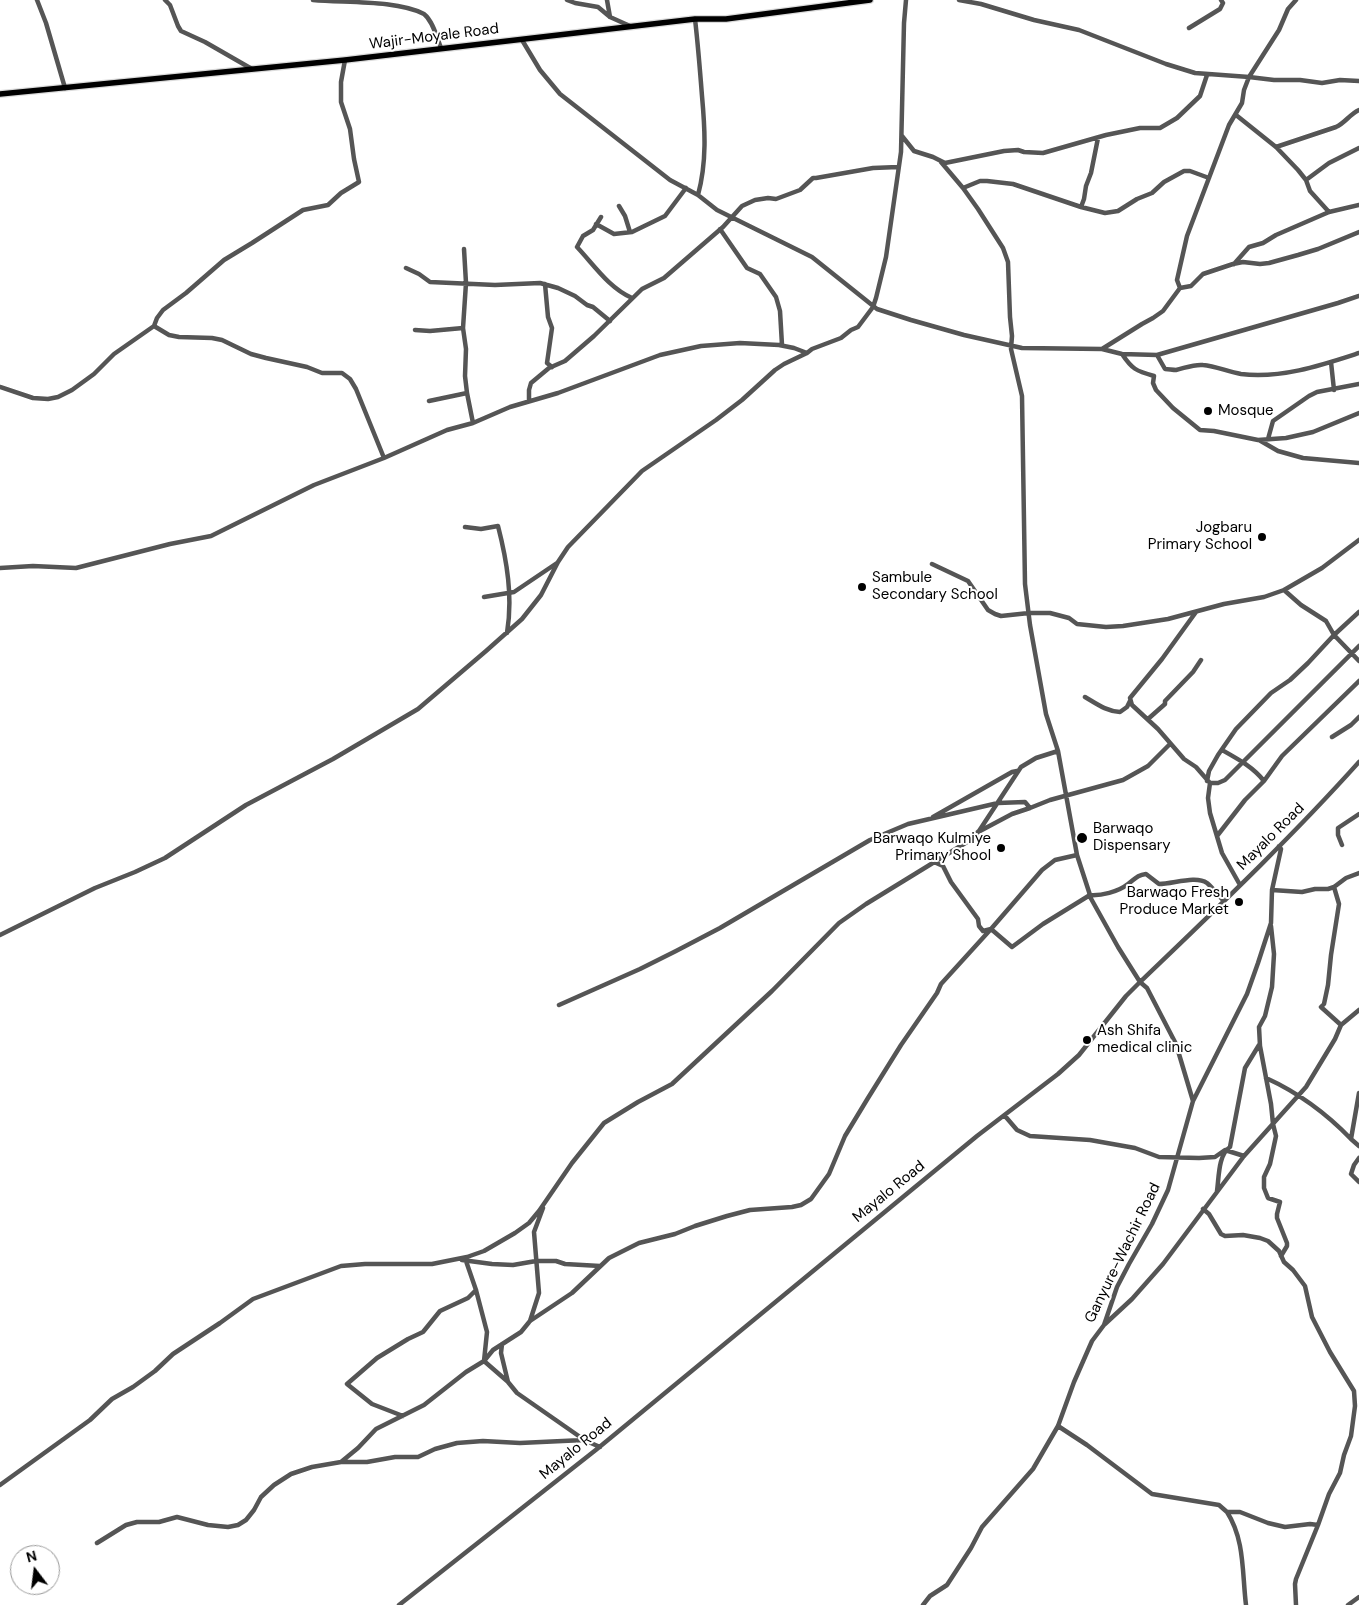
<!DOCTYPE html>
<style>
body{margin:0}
#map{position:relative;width:1359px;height:1605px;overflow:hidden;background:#fff;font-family:"DM Sans",sans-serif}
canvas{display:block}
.north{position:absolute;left:10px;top:1545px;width:50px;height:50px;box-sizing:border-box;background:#fff;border:1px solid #999;border-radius:50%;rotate:345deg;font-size:14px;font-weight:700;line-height:20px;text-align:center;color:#000}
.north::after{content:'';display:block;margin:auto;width:18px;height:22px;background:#000;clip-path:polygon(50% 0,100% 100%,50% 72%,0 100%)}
</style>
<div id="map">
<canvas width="1359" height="1605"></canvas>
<div class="north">N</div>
</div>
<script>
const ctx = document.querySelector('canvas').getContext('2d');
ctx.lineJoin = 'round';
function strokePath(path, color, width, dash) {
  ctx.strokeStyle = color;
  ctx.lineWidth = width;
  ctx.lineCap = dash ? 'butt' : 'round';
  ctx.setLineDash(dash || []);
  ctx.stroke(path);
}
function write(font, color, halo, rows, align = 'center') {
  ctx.font = font + ' "DM Sans",sans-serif';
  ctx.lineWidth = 4;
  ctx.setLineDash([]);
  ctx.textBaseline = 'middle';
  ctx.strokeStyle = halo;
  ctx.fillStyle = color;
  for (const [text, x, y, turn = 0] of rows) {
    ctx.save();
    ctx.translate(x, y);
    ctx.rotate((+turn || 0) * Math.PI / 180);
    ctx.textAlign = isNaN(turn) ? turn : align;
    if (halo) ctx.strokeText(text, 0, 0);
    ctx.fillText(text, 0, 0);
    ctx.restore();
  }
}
const major = new Path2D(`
 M0 94 345 60 695 19H726L870 0`);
strokePath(major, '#dbdbdb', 8);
strokePath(new Path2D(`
 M37 0 46 23 65 88
 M165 0 170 5 178 26 181 31 205 42 252 69
 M313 0C347 3 396 0 424 14 433 21 437 38 441 48
 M567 0 575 3 598 7 610 17 630 26
 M607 0 610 17
 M959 0 981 4 1034 20 1079 30 1166 64 1195 73 1249 77 1274 80H1300L1322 83 1340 80 1359 81
 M695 19C698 45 700 70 702 96 705 129 707 162 698 195
 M1189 28 1220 9 1223 3 1221 0
 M522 40 540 70 560 94 670 180 698 195 717 210 812 257 877 309 911 320 964 335 1022 348 1102 349 1122 354 1157 355 1338 303 1359 296
 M1236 115 1276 147 1298 170 1306 180 1310 191 1329 212
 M902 136 914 151 933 157 945 163 1004 151 1018 150 1024 152 1043 153 1106 135 1140 128H1160L1177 118 1200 96 1207 75
 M1276 147 1336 127C1345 123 1350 114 1359 110
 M1306 180 1329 163 1359 148
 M963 188 980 181H987L1013 184 1081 207 1105 213 1118 211 1137 199 1152 193 1164 182 1184 171H1190L1209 178
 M619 206 625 216 630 232
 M1081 207 1084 199 1086 186 1091 173 1098 138
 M601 217 593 230 583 236 577 247C594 265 609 288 632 298
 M596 224 614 234 632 232 665 216 686 188
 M720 229 747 268 760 274 776 297 780 311 782 345
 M464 249 466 283 463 328 466 349 465 376 467 393 473 423
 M1234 264 1249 247 1263 243 1276 235 1329 212 1359 205
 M406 268 419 274 430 282 495 285 540 283 558 288 575 296 587 305 593 307 610 321
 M545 284 548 317 552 328 547 363 552 367
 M1180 288 1177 280 1187 236 1229 125 1242 103 1244 90 1249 77 1279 30 1288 9 1296 0
 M154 326 169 335 179 337 212 338 222 340 251 354 266 358 307 367 322 373H342L350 379 356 389 384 458
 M415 330 430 331 463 328
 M1102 349 1142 324 1153 318 1163 311 1180 288 1191 286 1203 274 1233 264 1243 262 1260 264 1269 263 1298 255 1318 249 1359 232
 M1122 354C1132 369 1136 371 1154 376L1153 383 1156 390 1173 408 1200 430 1214 431 1258 440 1286 438 1313 432 1359 413
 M1157 355 1165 369C1168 369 1173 370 1176 370 1185 368 1194 364 1203 365 1216 366 1228 372 1241 374 1281 379 1322 365 1359 353
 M1331 362 1334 390
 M0 387 33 398 48 399 58 397 72 390 94 374 114 354 154 326 157 318 163 310 186 293 224 260 252 243 303 210 328 205 341 193 359 182 354 159 350 129 341 102V82L345 60
 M429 401 467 393
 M529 401V390L531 383 549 368 565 361 594 336 642 289 664 278 723 227 742 206 755 200 768 198 776 199 800 190 813 178H816L873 168 898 167
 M1268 439 1273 421 1309 396 1317 392 1359 384
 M1259 440 1278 451 1303 458 1359 463
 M465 527 481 529 498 526C507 561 513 597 507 633
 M932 564 968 581 988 610 995 614 1001 616 1029 613H1050L1069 618 1077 624 1106 627 1123 626 1168 619 1224 604 1264 597 1284 590 1322 568 1359 540
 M0 568 33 566 76 568 170 544 211 536 314 485 384 458 447 430 473 423 510 407 558 393 660 355 701 346 740 343 779 345 794 348 807 353 812 349 841 338 851 330 858 327 873 307 876 298 886 257 901 152 904 23 906 0
 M1284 590 1301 605 1326 621 1334 635 1359 661
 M484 597 514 592 557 563
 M1196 612 1162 659 1130 698 1132 705 1158 729 1184 759 1196 767 1210 783H1218L1225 780 1359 646
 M1085 697C1097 704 1106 711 1120 712L1127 707 1130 701
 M1148 719 1165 704V701L1193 672 1201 660
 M1332 737 1351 725 1359 717
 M1222 750C1238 759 1253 767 1264 781
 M1207 781 1209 771 1218 755 1236 729 1271 693 1290 680 1308 663 1334 635 1359 612
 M1210 783 1208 798 1210 813 1222 853 1240 885
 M933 817 1012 772 1017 771
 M980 831 1012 814 1030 808
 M1217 836 1245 800 1264 781 1282 756 1359 681
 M1342 845 1338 835V828L1359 814
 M934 862 943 866 951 882 978 919 979 926 983 931 991 929 1012 947 1043 924 1090 895 1077 855 1058 751 1046 714 1030 625 1025 584 1022 396 1011 349 1012 336 1010 317 1008 262 1003 248 978 209 963 188 941 162
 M1334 887 1339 904 1331 955 1328 985 1324 1004 1321 1007 1341 1025
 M1272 890 1302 892 1315 889H1328L1334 887 1346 878 1359 873
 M1271 926 1274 954 1272 987 1265 1016 1259 1027 1260 1046 1271 1104 1273 1124 1276 1136 1270 1164 1264 1177V1188L1268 1198 1280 1202 1277 1214V1218L1287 1243V1246L1281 1256
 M0 935 95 888 135 872 165 858 246 805 333 759 418 709 486 651 522 619 541 595 558 562 568 547 642 471 716 420 742 400 775 370 784 364 807 353
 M559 1005 640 969 676 951 720 928 870 840 908 824 998 803 1025 802 1030 808 1050 800 1123 780 1148 766 1170 744
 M1266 1078C1299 1093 1326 1113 1351 1139
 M1359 1093 1351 1139 1359 1146
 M1193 1101 1176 1044 1147 988 1140 982 1118 947 1089 895C1101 896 1118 892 1128 884 1135 879 1137 875 1146 874L1159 884C1173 884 1196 875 1207 883 1213 888 1218 895 1224 901
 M1005 1116 1017 1130 1030 1136 1090 1140 1135 1148 1159 1157 1199 1158 1215 1157 1225 1150 1244 1156
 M1359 1158 1354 1165 1351 1174 1359 1182
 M1217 1191C1219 1178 1218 1155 1230 1147L1245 1068 1259 1045
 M1203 1209 1209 1214 1221 1234 1225 1236 1243 1235 1260 1238 1268 1241 1279 1251 1284 1262 1293 1270 1305 1286 1312 1317 1330 1352 1354 1391 1355 1406 1351 1436 1344 1455 1340 1473 1329 1494 1318 1525 1296 1579 1295 1584 1296 1605
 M462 1260 492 1264 513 1265 536 1261H556L565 1264 600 1266
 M466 1261 476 1290 487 1332 484 1361 507 1381
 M530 1321 539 1293 534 1232 543 1208
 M1105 1324 1132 1299 1163 1264 1244 1156 1306 1087 1335 1039 1341 1025 1359 1010
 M502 1344 501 1353 508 1382 517 1393 583 1439
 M403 1416 372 1404 347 1384 377 1358 408 1339 423 1332 440 1311 468 1298 476 1290
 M1058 1426 1087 1445 1152 1494 1219 1505 1227 1512H1240L1268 1523 1285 1527 1310 1524 1318 1525
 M341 1462H367L395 1457H418L435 1449 457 1443 483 1441 520 1443 584 1440 600 1447
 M0 1485 90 1420 112 1399 133 1387 155 1371 173 1354 220 1323 253 1299 341 1266 365 1264H432L467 1257 484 1251 515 1233 529 1223 539 1211 572 1163 604 1123 638 1102 672 1084 772 991 839 923 866 904 967 842 979 831 1021 767 1036 758 1058 751
 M1227 1512C1245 1540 1242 1573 1246 1605
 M97 1543 126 1525 137 1522H159L177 1517 208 1525 228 1527 238 1525 246 1520 254 1510 261 1497 274 1485 291 1474 312 1467 341 1462 358 1448 376 1429 424 1405 466 1372 484 1361 493 1350 521 1332 530 1321 572 1293 609 1258 639 1243 675 1234 695 1226 727 1216 750 1210 792 1207 801 1205 811 1199 829 1174 845 1136 868 1098 901 1045 937 993 941 984 991 929 1042 870 1055 860 1077 855
 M399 1605 597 1449 977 1136 1058 1074 1079 1055 1126 996 1140 982C1215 910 1290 839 1359 762
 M923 1605 930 1596 947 1585 971 1548 982 1527 1033 1469 1058 1426 1074 1382 1092 1341 1104 1325 1117 1287 1129 1264 1152 1224 1168 1190 1193 1101 1247 994 1258 963 1271 923 1272 890 1281 849 1279 846
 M1348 1605 1359 1597`), '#555', 4.5);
strokePath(major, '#000', 5.5);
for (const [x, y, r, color] of [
 [1208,411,5,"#000"],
 [1262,537,5,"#000"],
 [862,587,5,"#000"],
 [1082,838,6,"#000"],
 [1001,848,5,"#000"],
 [1239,902,5,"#000"],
 [1087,1040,5,"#000"]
]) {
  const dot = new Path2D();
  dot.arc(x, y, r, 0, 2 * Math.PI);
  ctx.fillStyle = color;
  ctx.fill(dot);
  strokePath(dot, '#fff', 2);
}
write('15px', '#000', '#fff', [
 ["Wajir-Moyale Road",434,37,-7],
 ["Mayalo Road",1271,837,-45],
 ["Mayalo Road",889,1192,-39],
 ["Ganyure-Wachir Road",1123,1253,-64],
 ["Mayalo Road",576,1449,-39]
]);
write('15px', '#000', '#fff', [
 ["Mosque",1218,411],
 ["Jogbaru",1252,528,"right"],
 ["Primary School",1252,545,"right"],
 ["Sambule",872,578],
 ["Secondary School",872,595],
 ["Barwaqo",1093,829],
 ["Dispensary",1093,846],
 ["Barwaqo Kulmiye",991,839,"right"],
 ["Primary Shool",991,856,"right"],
 ["Barwaqo Fresh",1229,893,"right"],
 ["Produce Market",1229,910,"right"],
 ["Ash Shifa",1097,1031],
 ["medical clinic",1097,1048]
], 'left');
</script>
